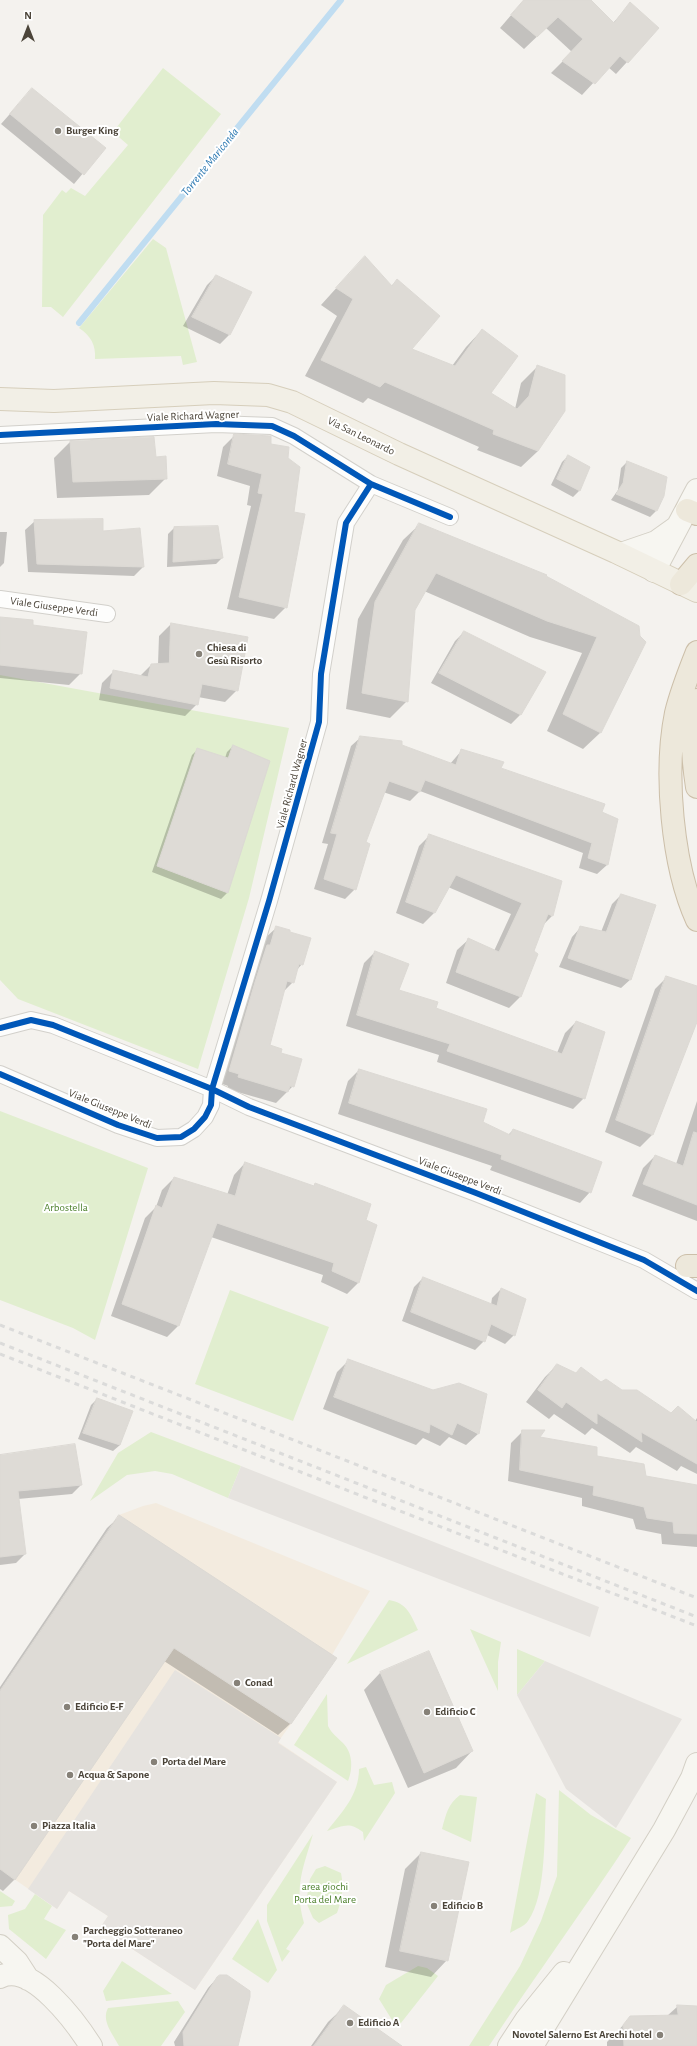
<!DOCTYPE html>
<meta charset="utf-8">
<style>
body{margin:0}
#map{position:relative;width:697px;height:2046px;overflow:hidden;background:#f4f2ee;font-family:"Alegreya Sans",sans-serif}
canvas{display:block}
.north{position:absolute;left:8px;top:8px;width:40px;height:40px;-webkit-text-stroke:3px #fff;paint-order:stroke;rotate:0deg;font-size:11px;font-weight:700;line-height:16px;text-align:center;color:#4b4439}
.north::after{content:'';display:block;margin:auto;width:14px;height:18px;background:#4b4439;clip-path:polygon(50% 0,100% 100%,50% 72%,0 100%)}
</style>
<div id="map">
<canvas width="697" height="2046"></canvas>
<div class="north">N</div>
</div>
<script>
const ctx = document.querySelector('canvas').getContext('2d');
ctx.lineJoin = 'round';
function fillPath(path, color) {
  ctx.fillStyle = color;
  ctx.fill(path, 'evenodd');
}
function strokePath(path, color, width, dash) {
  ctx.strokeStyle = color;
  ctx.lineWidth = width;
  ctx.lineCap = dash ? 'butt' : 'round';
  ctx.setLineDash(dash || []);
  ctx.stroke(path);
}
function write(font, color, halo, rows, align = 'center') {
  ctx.font = font + ' "Alegreya Sans",sans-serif';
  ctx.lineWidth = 4;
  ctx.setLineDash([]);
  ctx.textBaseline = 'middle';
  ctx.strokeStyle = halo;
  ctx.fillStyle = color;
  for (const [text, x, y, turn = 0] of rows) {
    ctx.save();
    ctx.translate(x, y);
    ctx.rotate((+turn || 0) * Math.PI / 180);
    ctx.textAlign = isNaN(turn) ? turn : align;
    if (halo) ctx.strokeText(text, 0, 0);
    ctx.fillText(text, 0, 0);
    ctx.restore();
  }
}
fillPath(new Path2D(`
 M156 1503 370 1591 291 1724 278 1742 337 1782 195 1990 100 1928 108 1916 69 1891 57 1909 0 1869V1691L119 1515 143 1506Z`), '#f3ebdf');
fillPath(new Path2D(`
 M163 68 221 114 63 317 51 307H42L43 215 62 190 66 193 71 188 85 196 128 145 113 132Z
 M153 239 166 248 197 362 183 365 181 356 95 359C96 345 91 336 79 328Z
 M0 675 289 728 249 898 198 1069 18 999 0 980Z
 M0 1111 148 1168 95 1340 73 1328 0 1300Z
 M230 1290 329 1327 293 1421 195 1384Z
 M151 1432 241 1466 228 1498 172 1474 155 1471 127 1475 90 1501 118 1453Z
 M389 1600C407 1603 411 1615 418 1630L347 1664Z
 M470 1629 501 1642 498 1662V1691Z
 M517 1649 545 1661 517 1695Z
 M327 1694 328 1726C332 1734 337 1737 343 1743 353 1753 353 1769 348 1781L294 1745Z
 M366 1767 374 1785 392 1782 395 1793 364 1841 363 1832C349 1821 343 1826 327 1831 342 1812 359 1795 359 1769Z
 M559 1790 591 1815 631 1838C585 1908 535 1976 489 2046H469L520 1966 541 1921 557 1876Z
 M536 1793 546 1799C544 1831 547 1895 528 1921 525 1926 516 1929 510 1933Z
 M460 1795 477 1797 471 1842 442 1829C446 1814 448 1804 460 1795Z
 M313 1834C303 1869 294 1886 304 1923L286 1949 290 1951 282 1962 267 1921V1905Z
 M325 1866 341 1873C344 1888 342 1899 337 1913L319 1923 313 1918 306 1902 310 1879 316 1869Z
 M0 1891 15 1901 12 1906 0 1907Z
 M35 1894 52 1906 44 1919 66 1930 46 1959 9 1929 8 1915 25 1909Z
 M258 1919 277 1970 268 1983 232 1959Z
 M122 1961 172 1994 106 2001 103 1991Z
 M418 1966 427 1968 438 1976 397 2028 379 1999 386 1985Z
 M178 2001 185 2012 161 2046H119C113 2034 101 2021 108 2008Z`), '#e1eecf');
fillPath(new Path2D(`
 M241 1466 599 1607 590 1637 228 1498Z
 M545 1661 682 1719 616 1828 566 1789 517 1695Z
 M175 1670 281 1738 278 1743 337 1782 195 1990 100 1928 108 1916 69 1891 57 1909 28 1889Z`), '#e6e3df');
fillPath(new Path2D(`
 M524 0H590L613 23 630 4 658 28 616 74 608 67 582 95 551 73 572 52 546 28 524 49 500 28Z
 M32 89 104 148 74 184 1 124Z
 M349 274 391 286 397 281 411 349 452 366 466 347 482 330 489 394 515 409 521 383 538 366V451L521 467 477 450 479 447 368 398 363 403 305 376 337 316 321 305Z
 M216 276 229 335 220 344 183 326 207 285Z
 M235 435 270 445 287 458 292 512 286 607 274 619 227 609 251 506 247 505 250 486 217 476 223 447Z
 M70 442 166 478 149 495 57 498 54 458Z
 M568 456 588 468 579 491 573 497 551 485 562 462Z
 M627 462 656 511 650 517 611 500 618 490 621 468Z
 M35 521 102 532 143 567 134 576 28 572 25 530Z
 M420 524 545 577 645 642 600 733 583 749 547 731 582 653 530 637 424 591 414 610 407 701 390 718 346 709 358 619 403 540Z
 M174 528 222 558 216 564 167 567 168 534Z
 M0 532H7L4 563 0 567Z
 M0 618 32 626 81 673 69 685 0 678Z
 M171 624 237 690 225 702 198 697 197 704 185 716 99 700 102 683 114 671 140 676 151 665 158 664 159 636Z
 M464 632 544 672 520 715 511 724 431 683 455 641Z
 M361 737 401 746 450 764 462 750 500 769 617 819 607 865 597 874 579 868 583 853 420 791 410 801 383 792 364 843 355 889 345 899 314 889 328 844 322 843 351 746Z
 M233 746 269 761 227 893 221 899 152 872 192 755 198 749 225 758 227 752Z
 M430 835 552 916 543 925 533 952 537 954 520 997 509 1008 446 983 457 950 468 940 494 951 511 914 448 887 434 913 423 924 396 913 419 846Z
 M621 895 631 979 621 988 559 967 572 937 581 927 601 932 612 904Z
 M276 928 302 964 296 971 293 982 283 992 269 1046 279 1054 293 1086 276 1103 227 1089 228 1086 217 1082 264 939Z
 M375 952 398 990 434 1009 557 1053 565 1033 576 1022 584 1098 573 1109 437 1062 439 1055 346 1026 364 963Z
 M667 977 697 987V1020L652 1135 640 1147 605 1132 655 989Z
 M359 1070 508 1135 513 1130 590 1192 580 1203 490 1170 492 1166 338 1114 348 1081Z
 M697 1101V1221L632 1196 643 1168 655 1156 676 1164Z
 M245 1163 313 1187 315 1185 365 1221 358 1283 347 1294 321 1282 323 1275 211 1237 178 1326 167 1337 111 1316 145 1218 156 1207 162 1190 174 1178 227 1195 234 1175Z
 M423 1278 491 1305 492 1298 501 1289 514 1335 505 1344 487 1335 484 1341 475 1350 402 1321 414 1287Z
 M349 1360 478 1434 466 1445 449 1437 440 1446 423 1438 416 1445 323 1409 337 1372Z
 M557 1365 576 1374 622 1391 671 1414 695 1421 697 1418V1474L681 1466 677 1471 636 1447 630 1453 592 1428 585 1435 554 1414 549 1419 526 1402 545 1377Z
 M97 1399 131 1412 120 1445 113 1451 78 1439 91 1405Z
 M523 1431 596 1457 697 1498V1547L662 1544 661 1534 636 1529 633 1519 582 1506V1498L508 1481 511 1443Z
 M0 1456 81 1485 72 1494 18 1499 25 1554 16 1563 0 1565Z
 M119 1517 336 1658 290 1724 278 1735 164 1661 15 1879 3 1891 0 1889V1687L107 1528Z
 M428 1652 472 1751 456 1768 408 1788 364 1690 380 1673Z
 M421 1853 447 1960 431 1977 385 1967 405 1869Z
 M217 1978 236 2046H175L174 2042 208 1988Z
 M345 2006 389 2046H311L328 2022Z
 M678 2006 697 2007V2046H607V2042L631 2017 667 2016Z`), '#0003');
strokePath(new Path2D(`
 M79 323 341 0`), '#c0ddf1', 6);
const building = new Path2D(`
 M524 0H591L614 23 630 2 659 28 628 63 620 56 595 84 562 61 583 39 558 17 537 37 511 15Z
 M32 88 106 148 84 175 10 114Z
 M365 256 392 286 397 279 440 316 412 349 455 366 482 329 518 356 491 393 517 409 529 396 537 365 565 375V411L538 451 493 434 494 430 385 382 380 387 321 360 353 299 336 288Z
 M216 275 252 292 230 335 192 317Z
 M234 434 271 436V444L289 447 288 458 300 467 294 512 305 514 287 608 239 597 263 494 258 493 262 474 228 464Z
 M154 437 156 457 166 456 167 479 73 482 70 441Z
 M568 455 590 467 580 491 557 479Z
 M627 461 667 477 664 496 657 511 616 494 623 483Z
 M103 519V531L140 528 144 567 37 564 34 520Z
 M419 523 547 575 546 576 639 626 640 636 646 642 601 733 563 714 597 637 547 621 436 573 415 610 408 702 362 693 375 602Z
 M218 526 223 558 173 562 174 527Z
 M0 617 33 620V625L87 632 82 674 0 665Z
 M171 623 248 637 238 691 202 684 198 705 110 688 113 670 148 677 151 664 169 663Z
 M464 631 546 672 521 715 439 673Z
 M360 736 402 741V745L456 765 461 749 504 762 501 768 605 804 602 812 618 819 608 865 588 858 592 843 425 780 420 792 389 781 366 842 370 844 356 890 324 879 337 834 331 833Z
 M233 745 270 761 228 893 157 866 197 748 228 758Z
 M429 834 562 881 553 916 548 914 534 951 538 954 521 997 456 972 468 938 499 952 522 903 456 875 435 913 406 902Z
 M621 894 656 905 631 980 568 958 580 926 606 932Z
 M276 926 290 930V932L311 938 303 965 299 964 294 983 287 981 270 1045 282 1049 281 1053 302 1059 294 1087 290 1086 288 1092 238 1077 239 1074 229 1071 255 982 267 945H270Z
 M375 951 409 964 399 990 438 1002 436 1008 562 1054 576 1021 605 1032 585 1099 447 1051 450 1044 357 1015Z
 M666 976 697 986V1022L653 1135 616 1120Z
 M359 1069 487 1109 483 1122 510 1135 513 1129 602 1162 591 1193 501 1159 502 1155 349 1103Z
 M694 1132 697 1133V1205L643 1184 655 1155 683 1166Z
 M245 1162 314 1186 315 1183 371 1204 366 1220 377 1225 359 1283 332 1271 334 1263 217 1223 179 1326 122 1304 156 1205 162 1208 174 1177 235 1196Z
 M423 1277 497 1306 501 1288 526 1299 515 1336 491 1324 485 1342 411 1312Z
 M348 1359 433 1390 459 1383 487 1394 479 1434 457 1423 452 1435 430 1424 429 1433 334 1397Z
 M557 1364 576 1373 581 1367 601 1382 606 1379 622 1390H637L671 1413 678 1406 697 1422V1464L641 1432 642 1442 597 1413V1424L566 1402 562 1408 538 1390Z
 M97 1398 133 1411 120 1445 83 1433Z
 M522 1430H545L540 1437 597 1447V1456L644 1464 646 1476 697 1485V1534L674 1533 673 1522 647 1518 644 1507 593 1495 594 1486 520 1470Z
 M75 1444 82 1485 18 1491 26 1554 0 1557V1455Z
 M119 1515 337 1658 291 1724 174 1648 15 1880 0 1869V1691Z
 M429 1651 473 1751 424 1773 380 1672Z
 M421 1852 469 1862 448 1961 400 1951Z
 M220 1975H227L250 1991V1997L238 2046H184L183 2032 217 1977Z
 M344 2005 402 2046H314Z
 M677 2005 697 2006V2046H624L623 2025 630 2016 678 2015Z`);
fillPath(building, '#dedbd6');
strokePath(building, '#dcd9d4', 1);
const street = new Path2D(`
 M0 435 216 424 272 426 294 436 371 484 450 517
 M0 599 107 614
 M0 1028 31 1020 53 1025 212 1089 249 1107 476 1193 644 1260 697 1291
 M0 1074 118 1125 157 1138 181 1137 194 1129 205 1117 211 1105 212 1089 269 901 319 722 321 674 346 523 371 484`);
const secondary = new Path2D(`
 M621 554 656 542 677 527
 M654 571 697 490
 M0 1946 17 1962 28 1979
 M0 1977C32 1961 77 2024 91 2046
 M509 2046 526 2020 564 1973
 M532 2046 664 1830 692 1778 697 1764`);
const primary = new Path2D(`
 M0 399 54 401 214 393 268 395 292 402 399 454 616 552 697 591`);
const highway = new Path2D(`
 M687 510 697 514
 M681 584 697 565
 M697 652C689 672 681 692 676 713 664 772 672 865 697 920
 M697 700C690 726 693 761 697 787
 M687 1266H697`);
strokePath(street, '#d2d0cb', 18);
strokePath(secondary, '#d3cfc5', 24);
strokePath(primary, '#d6cebb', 24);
strokePath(highway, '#ccbfa9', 24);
strokePath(street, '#fdfdfc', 16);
strokePath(secondary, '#f7f6f1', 22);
strokePath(primary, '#f2efe6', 22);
strokePath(highway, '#ede8db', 22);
strokePath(new Path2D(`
 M0 1325 697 1598
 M0 1343 697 1617
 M0 1354 405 1513 697 1626`), '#dbdbda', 3, [5, 5]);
strokePath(new Path2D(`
 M0 435 216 424 272 426 294 436 371 484 450 517
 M0 1028 31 1020 53 1025 212 1089 249 1107 476 1193 644 1260 697 1291
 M0 1074 118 1125 157 1138 181 1137 194 1129 205 1117 211 1105 212 1089 269 901 319 722 321 674 346 523 371 484`), '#0057b8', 6);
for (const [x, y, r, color] of [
 [58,131,4,"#868178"],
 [199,654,4,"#868178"],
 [237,1683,4,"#868178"],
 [67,1707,4,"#868178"],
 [427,1712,4,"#868178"],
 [154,1762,4,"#868178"],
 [70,1775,4,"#868178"],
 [34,1826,4,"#868178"],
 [434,1906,4,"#868178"],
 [75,1937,4,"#868178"],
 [350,2023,4,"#868178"],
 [660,2035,4,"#868178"]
]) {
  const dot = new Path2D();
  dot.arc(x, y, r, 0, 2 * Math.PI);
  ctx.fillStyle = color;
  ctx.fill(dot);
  strokePath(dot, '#fff', 1.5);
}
write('bold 11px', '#4b4439', '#fff', [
 ["Burger King",66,131],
 ["Chiesa di",207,648],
 ["Gesù Risorto",207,661],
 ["Conad",245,1683],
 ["Edificio E-F",75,1707],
 ["Edificio C",435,1712],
 ["Porta del Mare",162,1762],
 ["Acqua & Sapone",78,1775],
 ["Piazza Italia",42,1826],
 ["Edificio B",442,1906],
 ["Parcheggio Sotteraneo",83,1931],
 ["\"Porta del Mare\"",83,1944],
 ["Edificio A",358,2023],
 ["Novotel Salerno Est Arechi hotel",652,2035,"right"]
], 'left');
write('11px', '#4b4439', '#fff', [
 ["Viale Richard Wagner",193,416,-2],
 ["Via San Leonardo",361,436,26],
 ["Viale Giuseppe Verdi",54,607,8],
 ["Viale Richard Wagner",292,784,-75],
 ["Viale Giuseppe Verdi",110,1109,22],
 ["Viale Giuseppe Verdi",460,1176,21]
]);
write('11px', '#4a7f2a', '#fff', [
 ["Arbostella",66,1208],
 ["area giochi",325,1887],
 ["Porta del Mare",325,1900]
]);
write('italic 12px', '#2e7ab2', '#fff', [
 ["Torrente Mariconda",210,162,-51]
]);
</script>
